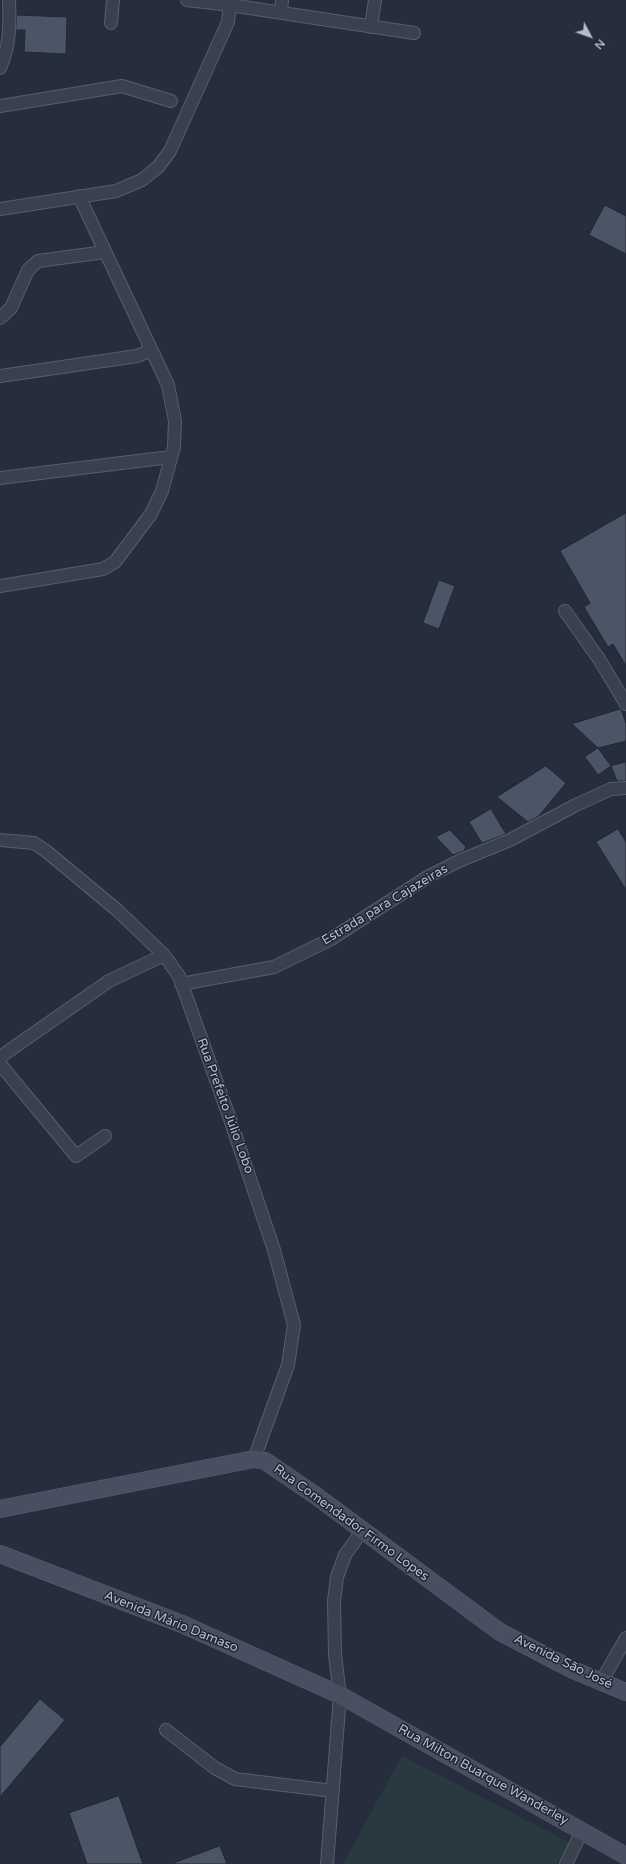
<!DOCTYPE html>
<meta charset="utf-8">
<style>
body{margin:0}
#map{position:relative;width:626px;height:1864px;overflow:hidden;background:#262e3e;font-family:"Varela Round",sans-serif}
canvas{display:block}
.north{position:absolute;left:570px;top:16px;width:40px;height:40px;-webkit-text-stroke:3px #1e2533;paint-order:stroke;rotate:131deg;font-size:11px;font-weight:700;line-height:16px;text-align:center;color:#b6bcc9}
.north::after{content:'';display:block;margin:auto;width:14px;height:18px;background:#b6bcc9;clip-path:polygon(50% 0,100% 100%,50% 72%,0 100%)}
</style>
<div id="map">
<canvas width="626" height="1864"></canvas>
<div class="north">N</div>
</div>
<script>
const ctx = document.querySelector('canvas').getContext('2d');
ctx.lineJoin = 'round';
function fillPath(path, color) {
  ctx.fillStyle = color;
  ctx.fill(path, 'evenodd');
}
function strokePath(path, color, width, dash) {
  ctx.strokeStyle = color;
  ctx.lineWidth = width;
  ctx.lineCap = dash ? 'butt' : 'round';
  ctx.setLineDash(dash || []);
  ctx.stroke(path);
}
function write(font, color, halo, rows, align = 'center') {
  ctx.font = font + ' "Varela Round",sans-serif';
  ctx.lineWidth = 3;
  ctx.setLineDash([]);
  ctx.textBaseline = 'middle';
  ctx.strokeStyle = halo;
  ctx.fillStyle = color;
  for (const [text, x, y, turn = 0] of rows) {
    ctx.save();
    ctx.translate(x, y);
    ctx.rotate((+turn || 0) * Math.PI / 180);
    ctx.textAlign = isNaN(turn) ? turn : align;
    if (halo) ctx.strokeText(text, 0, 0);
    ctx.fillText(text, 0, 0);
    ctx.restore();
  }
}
fillPath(new Path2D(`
 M402 1756 569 1842 558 1864H343Z`), '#283a3f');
const building = new Path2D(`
 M17 15 67 17 66 54 24 52 25 30H16Z
 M605 205 626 216V254L589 235Z
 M626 513V666L613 644 608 647 584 607 590 603 560 551Z
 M439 580 455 586 439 629 423 623Z
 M621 709 626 723V741L598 748 572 724Z
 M598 748 611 766 598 775 585 757Z
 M626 762V781H617L611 766Z
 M546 766 566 783 539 816 528 822 497 797Z
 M491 809 506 834 482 843 469 822Z
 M618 829 626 842V890L596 842Z
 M450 830 466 847 464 851 453 855 436 837Z
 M40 1699 65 1720 0 1797V1747Z
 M119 1796 143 1864H87L69 1813Z
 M220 1846 227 1864H174V1863Z`);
fillPath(building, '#4c5566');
strokePath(building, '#202735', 1);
const street = new Path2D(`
 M187 0 230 5 414 33
 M281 13 282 0
 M111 23 113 0
 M371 27 375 0
 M0 68C10 46 10 24 9 0
 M0 106 122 86 171 101
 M0 209 116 191 142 180 158 167 170 151 228 22 230 5
 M0 318 11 308 28 270 38 261 105 252
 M0 376 137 356 151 350
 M0 478 162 458 171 459
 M0 586 103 569 115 562 151 514 162 491 174 447 175 421 168 385 79 196
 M565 611 599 659 626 704
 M0 840 34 843 46 851 117 910 164 955 179 976 231 1122 274 1250 294 1325 288 1365 254 1459
 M181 984 274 967 331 939 429 876 459 861 510 840 576 805 611 789 626 788
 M0 1057 109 981 164 955
 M0 1064 76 1156 105 1136
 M601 1682 626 1638
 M166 1730 215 1768 235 1779 333 1791
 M327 1864 340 1695 335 1655 334 1601 337 1577 345 1555 362 1531
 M566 1864 582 1831`);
const secondary = new Path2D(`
 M0 1509 254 1459 265 1461 315 1495 500 1632 573 1670 626 1692
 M0 1554 182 1624 340 1695 626 1856`);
strokePath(street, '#575e6c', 14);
strokePath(secondary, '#575e6c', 18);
strokePath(street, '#39404e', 12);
strokePath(secondary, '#484f60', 17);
write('13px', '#b6bcc9', '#1e2533', [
 ["Estrada para Cajazeiras",385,905,-31],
 ["Rua Prefeito Júlio Lobo",225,1106,70],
 ["Rua Comendador Firmo Lopes",351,1523,36],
 ["Avenida Mário Damaso",171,1622,22],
 ["Avenida São José",563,1662,26],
 ["Rua Milton Buarque Wanderley",483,1775,29]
]);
</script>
